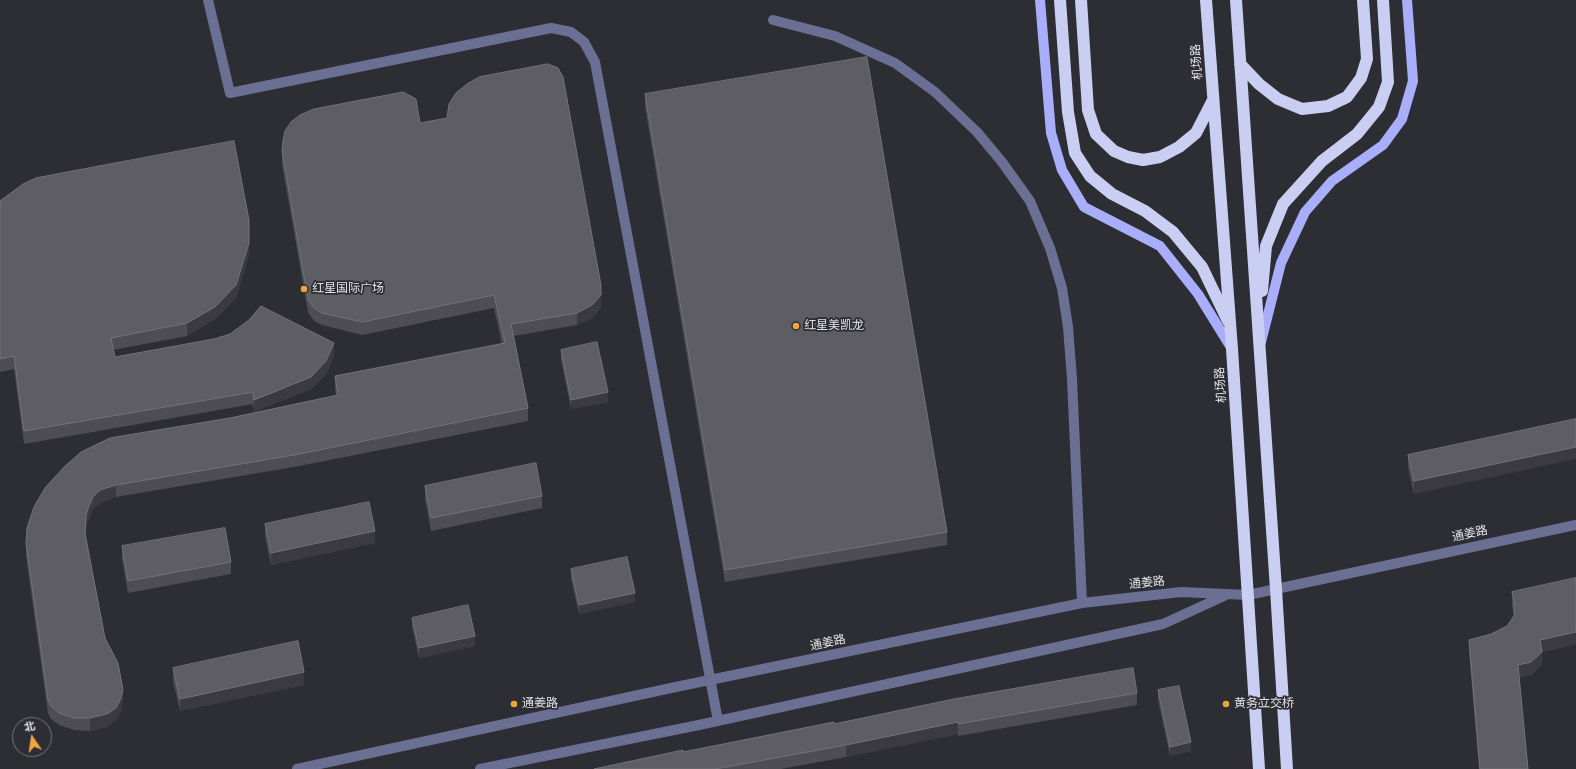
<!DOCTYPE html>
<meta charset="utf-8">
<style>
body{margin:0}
#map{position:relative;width:1576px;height:769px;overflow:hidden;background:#2d2e33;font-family:"Open Sans","Noto Sans SC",sans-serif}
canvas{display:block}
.north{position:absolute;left:12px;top:717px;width:40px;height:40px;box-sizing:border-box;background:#2d2e33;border:1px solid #75767b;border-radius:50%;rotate:347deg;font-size:11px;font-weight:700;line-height:16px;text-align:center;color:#e2e3e6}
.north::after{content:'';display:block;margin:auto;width:14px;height:18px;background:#f1a540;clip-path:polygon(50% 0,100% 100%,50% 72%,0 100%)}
</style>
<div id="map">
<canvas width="1576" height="769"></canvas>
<div class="north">北</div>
</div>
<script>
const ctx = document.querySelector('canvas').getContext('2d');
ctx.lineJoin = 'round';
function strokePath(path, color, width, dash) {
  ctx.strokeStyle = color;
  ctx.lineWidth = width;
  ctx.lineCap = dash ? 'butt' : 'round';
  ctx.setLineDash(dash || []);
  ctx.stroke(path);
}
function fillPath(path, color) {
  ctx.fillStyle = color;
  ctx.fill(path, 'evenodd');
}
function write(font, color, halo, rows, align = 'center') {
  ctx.font = font + ' "Open Sans","Noto Sans SC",sans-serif';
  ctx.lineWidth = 3.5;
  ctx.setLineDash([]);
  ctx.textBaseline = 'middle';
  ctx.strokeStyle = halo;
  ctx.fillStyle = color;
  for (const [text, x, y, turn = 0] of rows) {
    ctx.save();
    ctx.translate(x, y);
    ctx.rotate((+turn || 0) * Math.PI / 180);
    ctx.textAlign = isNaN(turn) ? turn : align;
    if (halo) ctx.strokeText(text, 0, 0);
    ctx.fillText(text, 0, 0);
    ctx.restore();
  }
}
strokePath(new Path2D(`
 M208 0 230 93 551 28 571 32 584 42 595 62 718 721
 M773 20 835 36 895 63 935 92 977 132 1002 162 1030 201 1050 248 1062 288 1068 327 1072 379 1082 603
 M297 769 671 688 1082 603 1181 592 1248 595 1576 525
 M480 769 699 725 1163 624 1224 596`), '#6c6f94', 10);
strokePath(new Path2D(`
 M1040 0 1051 133 1062 170 1084 207 1160 246 1198 294 1232 349
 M1261 342 1281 263 1305 212 1332 181 1383 145 1402 119 1413 81 1407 0`), '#a9aefb', 10);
strokePath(new Path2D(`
 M1060 0 1068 112 1075 153 1090 176 1112 194 1145 211 1173 232 1202 267 1228 321
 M1081 0 1088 110 1096 134 1114 151 1128 157 1143 160 1160 157 1179 147 1196 133 1213 100
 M1206 0 1232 349 1259 769
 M1236 0 1276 589 1287 769
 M1240 64 1259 84 1278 99 1302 109 1328 106 1347 97 1361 78 1367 59 1363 0
 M1262 291 1266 246 1283 204 1322 161 1357 134 1379 107 1388 82 1383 0`), '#cacef3', 12);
fillPath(new Path2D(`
 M645 94 947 532V545L725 582 645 107Z
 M420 123 601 308 592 318 577 325 514 336 528 408V421L294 467 116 497 100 503 93 509 89 518 86 528V535L105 638 123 702 121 711 116 720 107 727 90 731 74 730 59 725 51 719 48 713 26 556 27 528 230 418 336 396 335 388V376L502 344 494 308 362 335 322 325 314 321 308 312 282 164V151Z
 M0 201 249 255 236 298 215 319 187 336 113 350 115 357 334 356 326 374 311 389 254 412 253 404 24 444 14 369 0 372Z
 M561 350 608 402 571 409 561 360Z
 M1576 419 1414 494 1408 467V455Z
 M425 486 542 496V508L431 531 425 499Z
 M265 524 375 543 271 565 265 536Z
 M122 546 231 562V574L128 593 122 559Z
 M571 569 635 602 579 614 571 579Z
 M1576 578V644L1542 652V664L1531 675 1519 677 1528 769H1479L1469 653V640L1491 634 1507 626 1514 616V613L1512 605V592Z
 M412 618 475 646 419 658 412 627Z
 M173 668 304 685 180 711 173 681Z
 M1158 690 1191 751 1170 756 1158 700Z
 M1137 693V705L958 736V734L846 757 781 769H594L834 724Z`), '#4d4d53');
fillPath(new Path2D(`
 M249 243V255L236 298 215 319 187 336V323Z
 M601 285V308L592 318 577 325V313Z
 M334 343V356L326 374 311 389 254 412V400Z
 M608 392V402L571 409V400Z
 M1576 447V459L1414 494V481Z
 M116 485V497L100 503 93 509 89 518 86 528V515L89 506 93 497 100 490Z
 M375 531V543L271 565V553Z
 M635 593V602L579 614V605Z
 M1576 632V644L1540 652V640Z
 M475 636V646L419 658V648Z
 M1542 652V664L1531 675 1518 678V665Z
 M304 672V685L180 711V699Z
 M123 690V702L121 711 116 720 107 727 90 731V718Z
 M958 722V734L846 757V745Z
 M1191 742V751L1170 756V747Z`), '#3a3a40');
const building = new Path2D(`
 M867 57 947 532 725 570 645 94Z
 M548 64 558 68 563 77 601 285V295L592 305 577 313 511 324 528 408 294 455 116 485 100 490 93 497 89 506 86 515 85 534 105 638 118 663 123 690 121 698 116 708 107 714 90 718H74L59 713 51 706 48 700 26 543 27 528 34 507 45 488 64 467 81 452 110 438 230 418 338 395 335 376 505 343 494 295 362 322 322 313 314 308 308 299 282 151 283 141 285 131 291 122 300 115 314 109 403 92 416 99 420 123 447 118 449 104 456 93 467 84 479 77Z
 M234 141 249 220V243L236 285 215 307 187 323 111 338 115 357 214 339 230 334 249 320 261 306 334 343 326 361 311 377 254 400 253 392 24 431 14 356 0 359V201L23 184 36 178Z
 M597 342 608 392 571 400 561 350Z
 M1576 419V447L1414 481 1408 455Z
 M536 463 542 496 431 518 425 486Z
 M369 502 375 531 271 553 265 524Z
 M225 528 231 562 128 581 122 546Z
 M627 557 635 593 579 605 571 569Z
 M1576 578V632L1540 640 1542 652 1531 662 1518 665 1528 769H1480L1469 640 1491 634 1507 626 1514 616V601L1512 592Z
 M468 605 475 636 419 648 412 618Z
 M298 641 304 672 180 699 173 668Z
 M1133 668 1137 693 958 724V722L846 745 715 769H594L683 750V752L834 722V724L954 699Z
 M1179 686 1191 742 1170 747 1158 690Z`);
fillPath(building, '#5d5d63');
strokePath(building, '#727277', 1);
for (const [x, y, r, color] of [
 [304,289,4,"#f1a540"],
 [796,326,4,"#f1a540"],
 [514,704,4,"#f1a540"],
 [1226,704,4,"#f1a540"]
]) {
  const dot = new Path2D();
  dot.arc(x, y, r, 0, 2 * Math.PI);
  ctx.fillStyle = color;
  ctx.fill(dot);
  strokePath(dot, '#2d2e33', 1.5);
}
write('12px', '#e2e3e6', '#2d2e33', [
 ["机场路",1197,62,-94],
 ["机场路",1221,385,-94],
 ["通姜路",1470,534,-12],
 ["通姜路",1147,583,-6],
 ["通姜路",828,643,-12]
]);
write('12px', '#e2e3e6', '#2d2e33', [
 ["红星国际广场",312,289],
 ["红星美凯龙",804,326],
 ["通姜路",522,704],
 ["黄务立交桥",1234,704]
], 'left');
</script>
